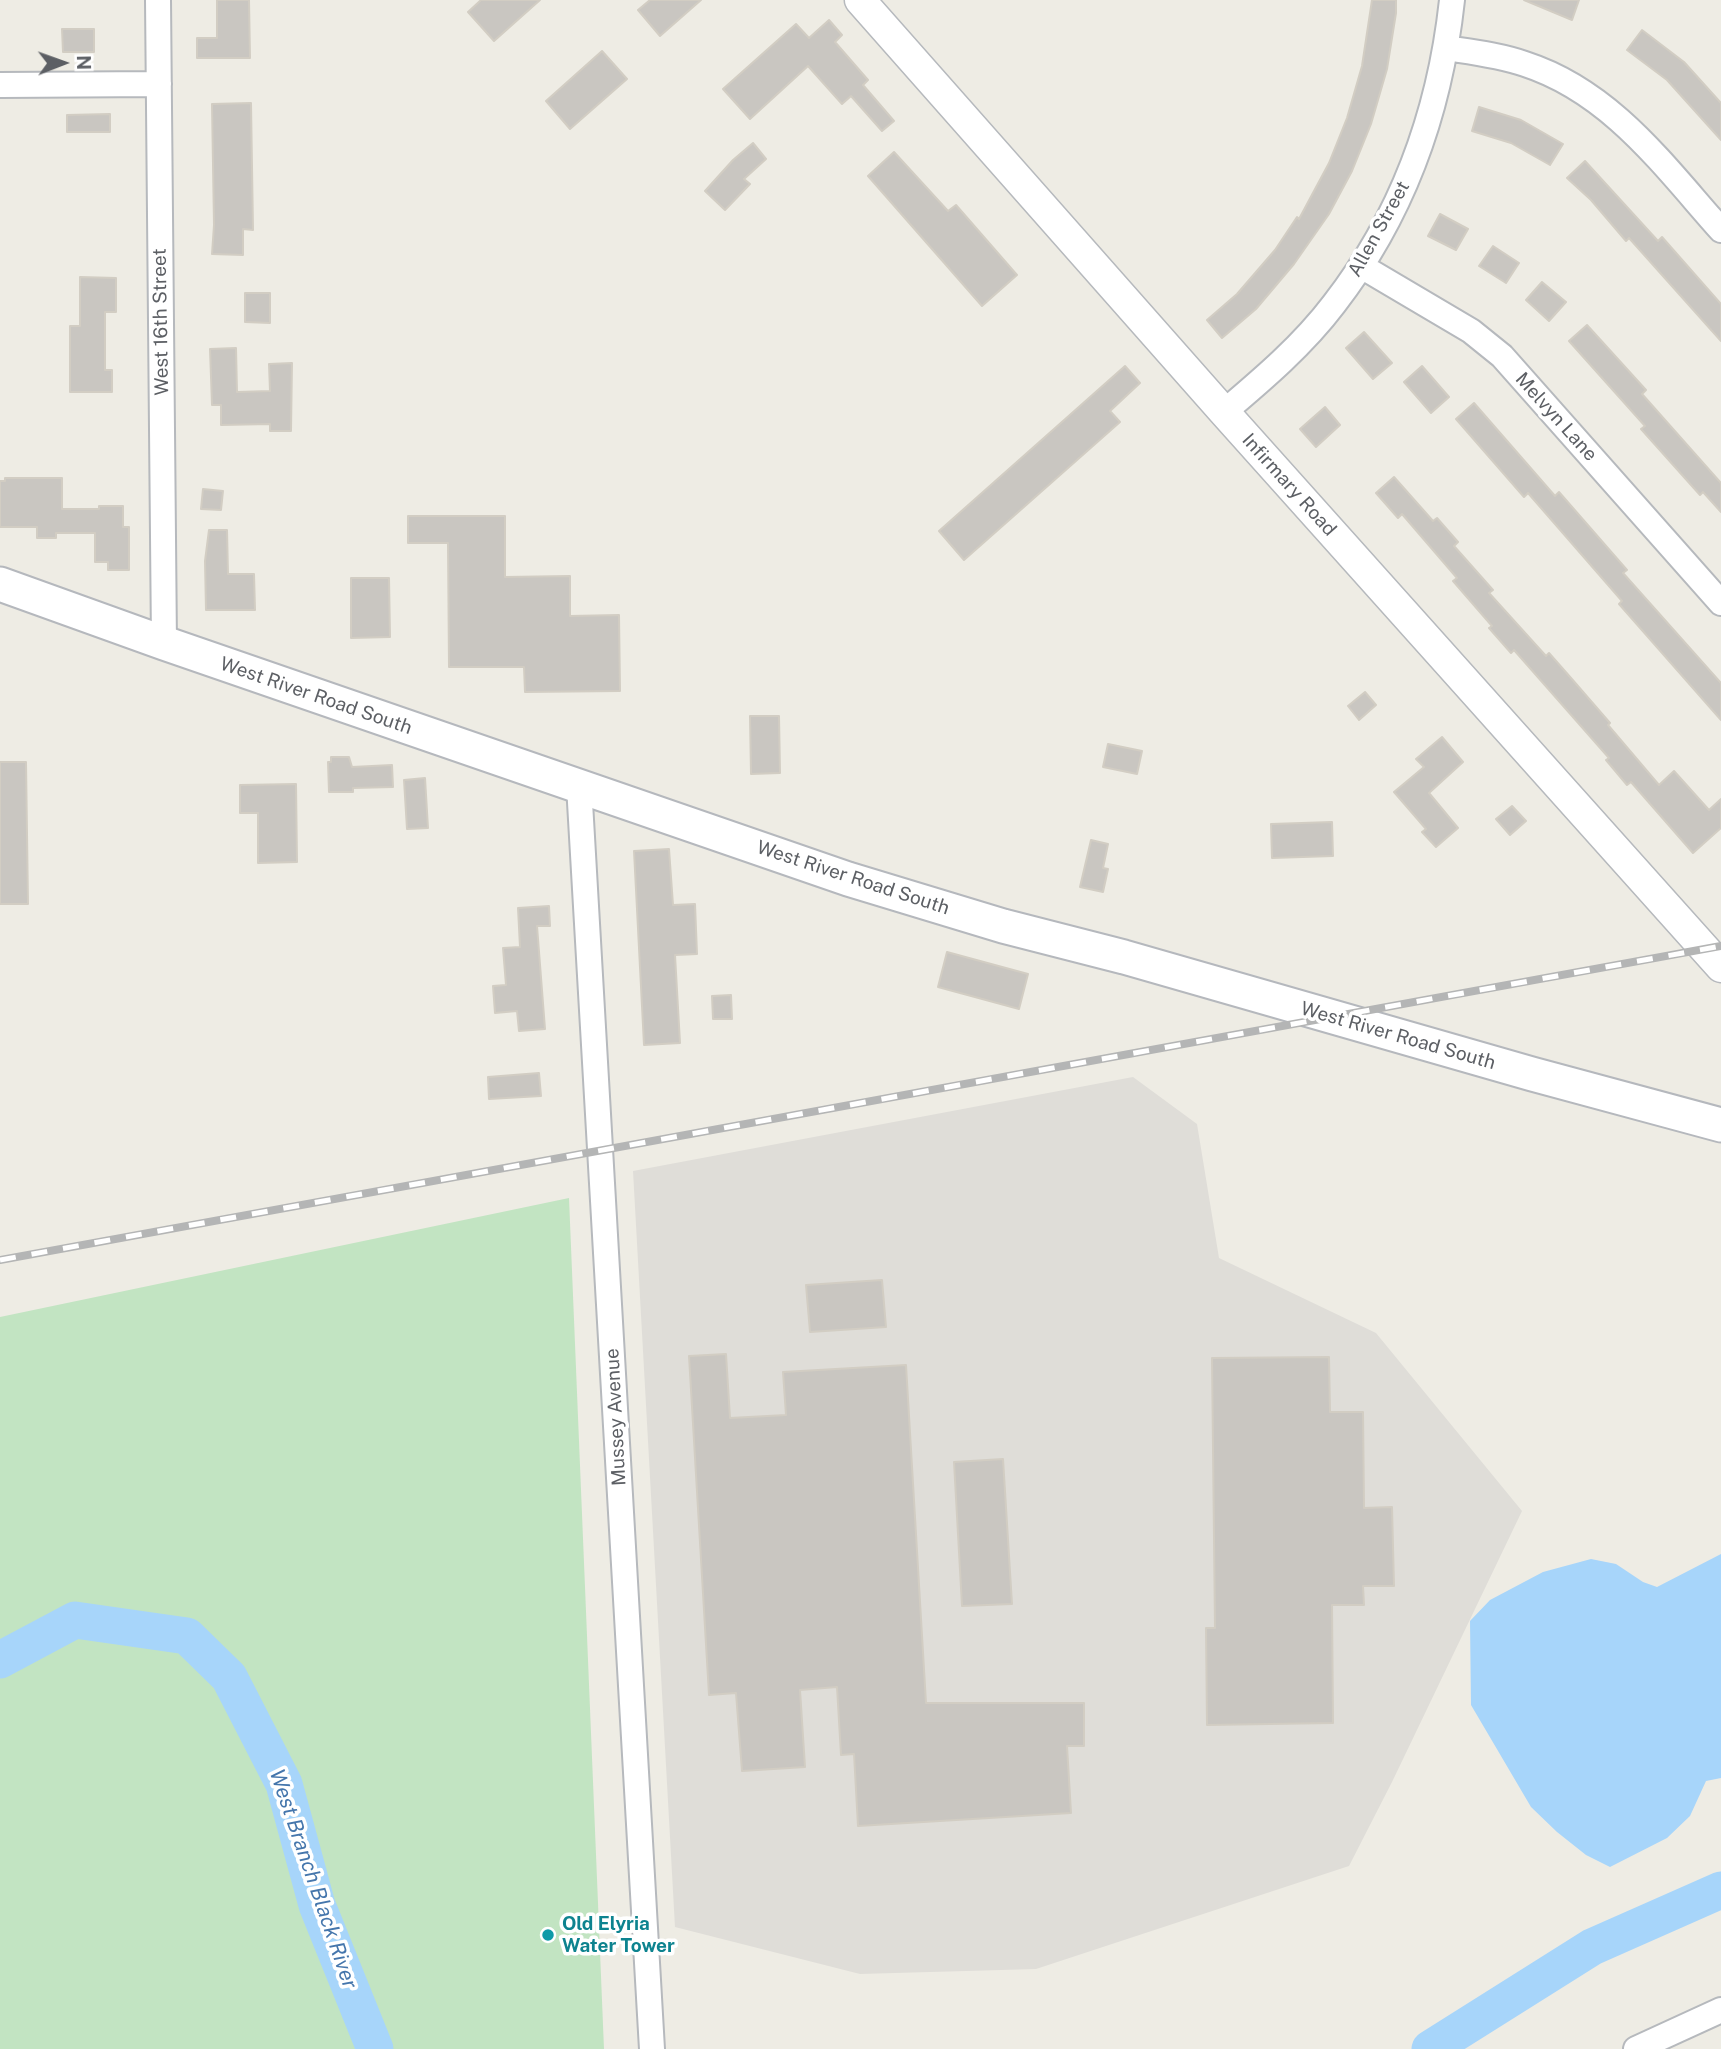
<!DOCTYPE html>
<style>
body{margin:0}
#map{position:relative;width:1721px;height:2049px;overflow:hidden;background:#eeece4;font-family:"Public Sans",sans-serif}
canvas{display:block}
.north{position:absolute;left:28px;top:28px;width:70px;height:70px;-webkit-text-stroke:5px #fff;paint-order:stroke;rotate:89deg;font-size:19px;font-weight:700;line-height:28px;text-align:center;color:#5c5f64}
.north::after{content:'';display:block;margin:auto;width:24px;height:32px;background:#5c5f64;clip-path:polygon(50% 0,100% 100%,50% 72%,0 100%)}
</style>
<div id="map">
<canvas width="1721" height="2049"></canvas>
<div class="north">N</div>
</div>
<script>
const ctx = document.querySelector('canvas').getContext('2d');
ctx.lineJoin = 'round';
function fillPath(path, color) {
  ctx.fillStyle = color;
  ctx.fill(path, 'evenodd');
}
function strokePath(path, color, width, dash) {
  ctx.strokeStyle = color;
  ctx.lineWidth = width;
  ctx.lineCap = dash ? 'butt' : 'round';
  ctx.setLineDash(dash || []);
  ctx.stroke(path);
}
function write(font, color, halo, rows, align = 'center') {
  ctx.font = font + ' "Public Sans",sans-serif';
  ctx.lineWidth = 7;
  ctx.setLineDash([]);
  ctx.textBaseline = 'middle';
  ctx.strokeStyle = halo;
  ctx.fillStyle = color;
  for (const [text, x, y, turn = 0] of rows) {
    ctx.save();
    ctx.translate(x, y);
    ctx.rotate((+turn || 0) * Math.PI / 180);
    ctx.textAlign = isNaN(turn) ? turn : align;
    if (halo) ctx.strokeText(text, 0, 0);
    ctx.fillText(text, 0, 0);
    ctx.restore();
  }
}
fillPath(new Path2D(`
 M1133 1077 1197 1124 1219 1258 1376 1333 1522 1511 1392 1782 1349 1866 1036 1969 860 1974 675 1927 633 1171Z`), '#dfddd8');
fillPath(new Path2D(`
 M569 1198 604 2049H0V1317Z`), '#c2e4c2');
fillPath(new Path2D(`
 M1721 1554V1778L1706 1781 1690 1816 1667 1838 1610 1867 1586 1855 1557 1832 1531 1807 1471 1705 1470 1621 1490 1600 1543 1572 1591 1559 1616 1564 1643 1582 1657 1587Z`), '#a7d5fa');
strokePath(new Path2D(`
 M0 1660 75 1620 187 1636 229 1677 284 1784 317 1905 375 2049
 M1430 2049 1592 1947 1721 1890`), '#a7d5fa', 37);
const building = new Path2D(`
 M217 0H249L250 58H197V38H217Z
 M481 0H540L494 41 468 12Z
 M650 0H701L660 36 638 10Z
 M1372 0H1396V13L1387 69 1371 124 1352 171 1329 214 1294 264 1256 309 1222 338 1207 320 1237 294 1275 250 1297 217 1299 219 1329 163 1347 118 1362 66Z
 M1524 0H1579L1572 20Z
 M829 20 842 35 835 42 868 80 863 85 894 121 882 131 851 96 842 104 808 66 750 119 723 89 796 24 809 38Z
 M62 29H94V52H63Z
 M1642 30 1684 62 1721 103V140L1667 80 1627 50Z
 M602 51 627 79 570 129 546 101Z
 M251 103 253 230 243 229V255L212 254 214 225 212 104Z
 M1479 107 1521 120 1563 144 1550 165 1511 143 1472 131Z
 M110 114V132H67V115Z
 M753 143 766 159 744 179 750 184 725 210 705 191 733 160Z
 M894 152 948 211 956 205 1017 275 982 306 868 176Z
 M1585 161 1658 241 1662 237 1721 304V341L1629 238 1626 241 1591 200 1567 178Z
 M1440 214 1468 229 1456 250 1428 236Z
 M1493 246 1519 263 1506 283 1479 266Z
 M80 277 116 278V312H105V370H112V392H70V326H80Z
 M1542 282 1566 302 1549 321 1526 300Z
 M245 293H270V323L245 322Z
 M1587 325 1646 390 1642 394 1721 483V512L1703 492 1700 495 1641 429 1645 426 1569 341Z
 M1364 332 1392 363 1373 379 1346 348Z
 M236 348 237 392 270 391 269 364 292 363 291 431H270V424L221 425V405H212L210 349Z
 M1125 366 1140 383 1110 411 1120 422 964 560 939 531Z
 M1422 366 1449 397 1431 413 1404 382Z
 M1474 403 1555 496 1559 492 1627 570 1623 573 1721 683V720L1619 604 1622 601 1528 493 1524 497 1456 419Z
 M1325 407 1340 425 1316 447 1300 429Z
 M1394 477 1433 521 1437 518 1458 542 1454 546 1493 590 1489 593 1546 656 1549 653 1571 678 1610 723 1608 725 1659 785 1674 771 1709 810 1721 799V828L1693 853 1631 782 1627 785 1606 760 1609 758 1514 650 1511 653 1489 628 1492 626 1453 581 1457 578 1402 514 1398 518 1376 493Z
 M5 478H62V509H99V506H123V527H129V570H108V562H95V533H56V538H37V527H0V481H5Z
 M203 489 223 491 221 510 201 509Z
 M408 516H505V577L570 576V616L619 615 620 691 525 692 524 667H449L448 543H408Z
 M209 530H227L228 574H254L255 610H206L205 561Z
 M351 578H389L390 637 351 638Z
 M1365 692 1376 705 1359 720 1348 706Z
 M750 716H779L780 773 751 774Z
 M1442 737 1463 762 1429 793 1458 828 1436 847 1422 832 1426 829 1394 792 1424 767 1416 759Z
 M1108 744 1142 751 1137 774 1103 767Z
 M331 757H349L352 767 392 765 393 787 353 788V792H329L328 762H331Z
 M0 762H26L28 904H0Z
 M425 778 428 828 407 829 404 780Z
 M296 784 297 862 258 863V813H240V785Z
 M1512 806 1526 821 1510 835 1496 819Z
 M1332 822 1333 856 1272 858 1271 824Z
 M1091 840 1108 844 1103 868 1108 869 1103 892 1080 887Z
 M669 849 673 905 695 904 697 954 675 955 680 1043 644 1045 634 851Z
 M549 906 550 926H537L545 1029 519 1031 517 1011 495 1013 493 986 506 985 503 948 520 947 518 908Z
 M947 952 1028 974 1019 1009 938 987Z
 M731 995 732 1019H713L712 996Z
 M539 1073 541 1096 489 1099 488 1077Z
 M882 1280 886 1327 810 1332 806 1285Z
 M726 1354 730 1418 786 1415 783 1372 906 1365 926 1703H1084V1746H1067L1071 1813 858 1826 854 1754 841 1755 837 1687 800 1690 805 1767 742 1771 736 1693 709 1695 689 1356Z
 M1329 1357 1330 1412H1363L1364 1508 1392 1507 1394 1586H1363L1364 1605H1332L1333 1723 1207 1725 1206 1628H1215L1212 1358Z
 M1003 1459 1012 1604 962 1606 954 1462Z`);
fillPath(building, '#c9c6c1');
strokePath(building, '#d2cdc3', 2);
const minor = new Path2D(`
 M158 0 164 643
 M1446 48C1472 52 1499 55 1525 64 1611 92 1663 165 1721 230
 M0 85 159 84
 M1361 266 1471 331 1502 356 1721 603
 M1224 412C1263 379 1303 345 1334 304 1403 215 1440 111 1452 0
 M579 785 652 2049
 M1636 2049 1721 2010`);
const tertiary = new Path2D(`
 M860 0 1224 412 1721 967`);
const secondary = new Path2D(`
 M0 584 164 643 848 879 1003 926 1124 957 1532 1074 1721 1125`);
strokePath(minor, '#b6b9bd', 28);
strokePath(tertiary, '#b6b9bd', 33);
strokePath(secondary, '#b5b8bd', 37);
strokePath(minor, '#fff', 24);
strokePath(tertiary, '#fff', 30);
strokePath(secondary, '#fff', 33);
const rail = new Path2D(`
 M0 1260 1721 946`);
strokePath(rail, '#b4b5b5', 8);
strokePath(rail, '#fff', 5, [16]);
for (const [x, y, r, color] of [
 [548,1935,7,"#0f9aa8"]
]) {
  const dot = new Path2D();
  dot.arc(x, y, r, 0, 2 * Math.PI);
  ctx.fillStyle = color;
  ctx.fill(dot);
  strokePath(dot, '#fff', 2.5);
}
write('19px', '#5c5f64', '#fff', [
 ["Allen Street",1379,229,-61],
 ["West 16th Street",161,322,-91],
 ["Melvyn Lane",1556,417,48],
 ["Infirmary Road",1289,485,48],
 ["West River Road South",316,696,19],
 ["West River Road South",853,878,18],
 ["West River Road South",1398,1036,16],
 ["Mussey Avenue",616,1417,-93]
]);
write('bold 19px', '#0d838f', '#fff', [
 ["Old Elyria",562,1924],
 ["Water Tower",562,1946]
], 'left');
write('italic 21px', '#4576ac', '#fff', [
 ["West Branch Black River",313,1879,71]
]);
</script>
